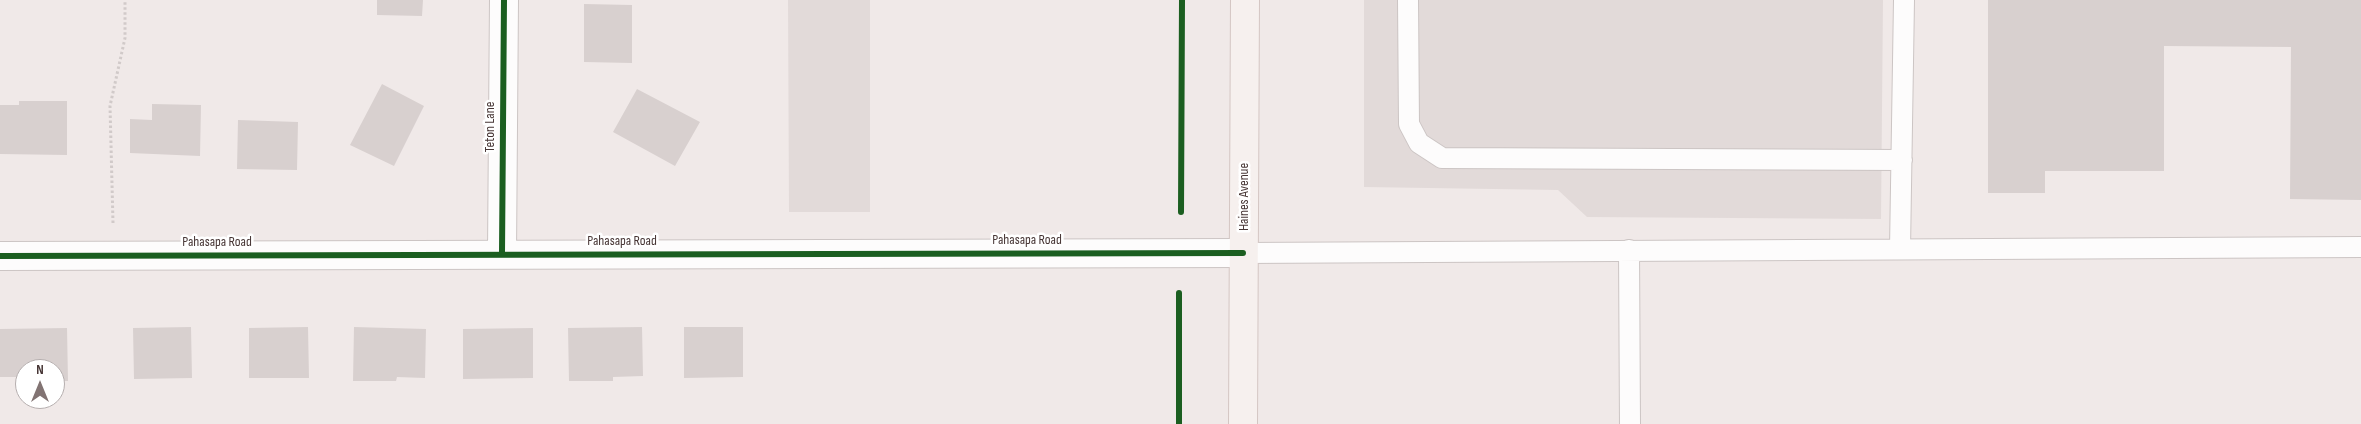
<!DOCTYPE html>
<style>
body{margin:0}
#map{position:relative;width:2361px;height:424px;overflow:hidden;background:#f0e9e8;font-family:"Sofia Sans Condensed",sans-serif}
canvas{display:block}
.north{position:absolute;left:15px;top:359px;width:50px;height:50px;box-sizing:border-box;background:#fff;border:1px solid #b5aeae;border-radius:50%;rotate:0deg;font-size:14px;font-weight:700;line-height:20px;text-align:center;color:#463534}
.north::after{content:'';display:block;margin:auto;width:18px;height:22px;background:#827473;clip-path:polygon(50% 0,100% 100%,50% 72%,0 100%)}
</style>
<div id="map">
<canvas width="2361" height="424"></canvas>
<div class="north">N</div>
</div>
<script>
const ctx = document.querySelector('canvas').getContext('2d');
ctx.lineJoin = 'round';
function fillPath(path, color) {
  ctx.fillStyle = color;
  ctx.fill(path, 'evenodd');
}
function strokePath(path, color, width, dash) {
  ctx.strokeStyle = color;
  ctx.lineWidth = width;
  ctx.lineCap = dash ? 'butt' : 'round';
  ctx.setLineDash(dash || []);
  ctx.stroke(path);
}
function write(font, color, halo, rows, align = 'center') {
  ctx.font = font + ' "Sofia Sans Condensed",sans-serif';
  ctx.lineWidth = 5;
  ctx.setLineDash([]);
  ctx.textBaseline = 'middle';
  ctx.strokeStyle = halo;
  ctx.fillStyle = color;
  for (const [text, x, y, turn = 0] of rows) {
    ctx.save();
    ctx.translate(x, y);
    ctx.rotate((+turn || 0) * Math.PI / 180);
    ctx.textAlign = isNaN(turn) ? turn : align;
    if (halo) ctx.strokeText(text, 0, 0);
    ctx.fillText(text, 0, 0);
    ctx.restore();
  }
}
fillPath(new Path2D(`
 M788 0H870V212H789Z
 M1364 0H1883L1881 219 1587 217 1558 190 1364 187Z`), '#e2dad9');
fillPath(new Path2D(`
 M377 0H423L422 16 377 15Z
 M1988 0H2361V200L2290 199 2291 47 2164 46V171H2045V193H1988Z
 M584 4 632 5V63L584 62Z
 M382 84 424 106 394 166 350 145Z
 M637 89 700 122 675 166 613 132Z
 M19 101H67V155L0 154V105H19Z
 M152 104 201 105 200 156 130 153V119L152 120Z
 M238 120 298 122 297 170 237 169Z
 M191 327 192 378 134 379 133 328Z
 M308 327 309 378H249V328Z
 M354 327 426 329 425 378 397 377 396 381H353Z
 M642 327 643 376 613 377V381H569L568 328Z
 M684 327H743V377L684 378Z
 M67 328 68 381H55V369H25V381H21V377H0V329Z
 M533 328V378L463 379V329Z`), '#d8d0cf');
const service = new Path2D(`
 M1408 0 1409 124 1419 143 1442 158 1902 160
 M1900 249 1904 0
 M1629 250 1630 424
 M1243 253 2361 247`);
const minor = new Path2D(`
 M502 253 504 0
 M0 256 1243 253`);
const secondary = new Path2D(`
 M1243 424 1245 0`);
strokePath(service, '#ccc5c4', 22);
strokePath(minor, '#ccc5c4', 30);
strokePath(secondary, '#d4c6c3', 30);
strokePath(new Path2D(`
 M113 223 110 106 125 38V0`), '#d1cac9', 3, [2.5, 2.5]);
strokePath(service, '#fdfcfc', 20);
strokePath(minor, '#fdfcfc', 28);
strokePath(secondary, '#f6f0ee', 28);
strokePath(new Path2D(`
 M1181 212 1182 0
 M502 253 504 0
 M0 256 1243 253
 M1179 424V293`), '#1b5e20', 6);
write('14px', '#463534', '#fff', [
 ["Teton Lane",490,127,-90],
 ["Haines Avenue",1244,197,-90],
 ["Pahasapa Road",1027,240],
 ["Pahasapa Road",622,241],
 ["Pahasapa Road",217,242]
]);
</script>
